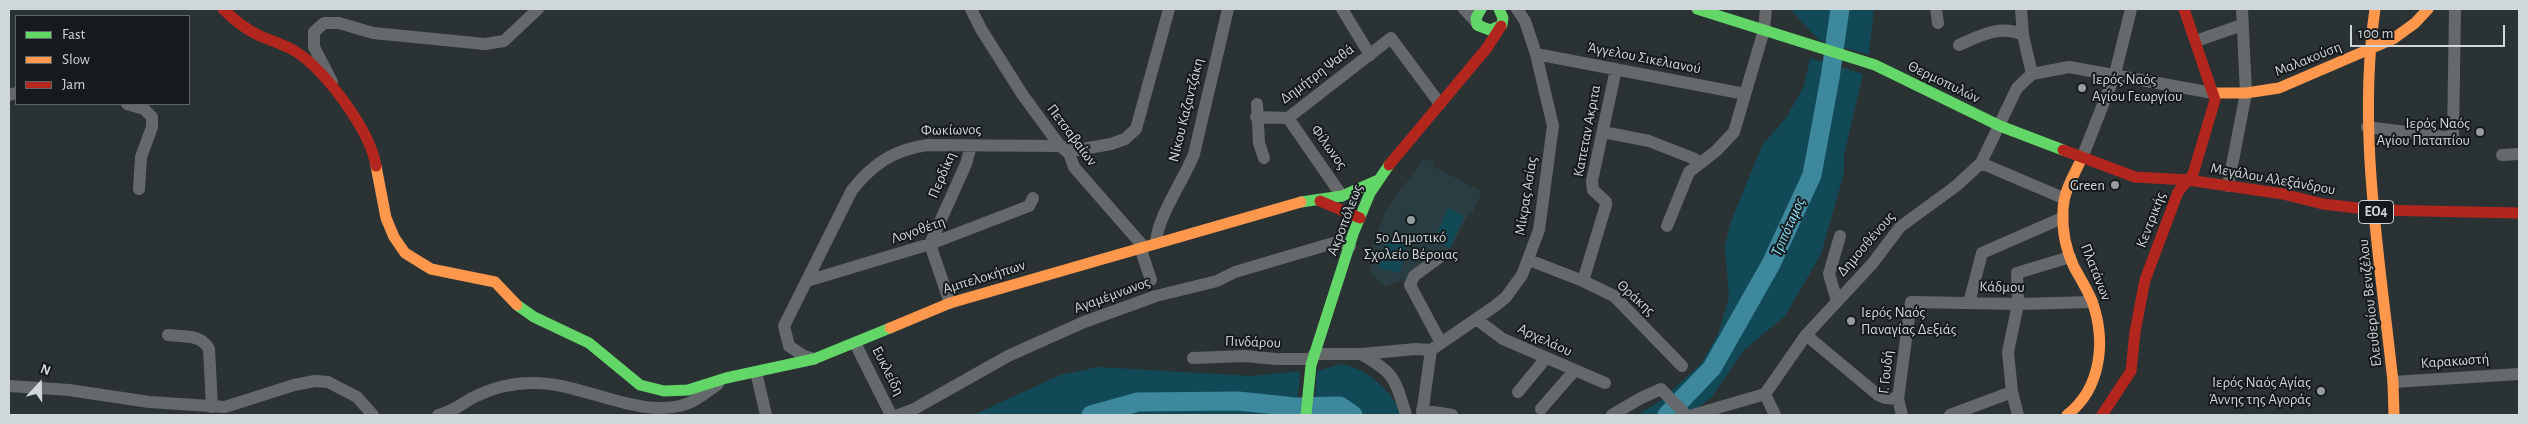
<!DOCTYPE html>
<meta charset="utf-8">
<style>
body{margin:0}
#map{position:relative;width:2528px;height:424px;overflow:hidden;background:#2b3234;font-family:"Alegreya Sans",sans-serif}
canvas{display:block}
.frame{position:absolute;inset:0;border:10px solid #cfd7da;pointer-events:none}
.legend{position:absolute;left:15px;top:15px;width:175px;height:90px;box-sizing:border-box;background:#151a1c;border:1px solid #5f6668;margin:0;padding:6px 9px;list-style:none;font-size:15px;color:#cfd7da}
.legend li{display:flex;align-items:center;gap:10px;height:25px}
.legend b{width:25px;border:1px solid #5f6668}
.north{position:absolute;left:15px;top:359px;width:50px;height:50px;-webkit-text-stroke:4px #151a1c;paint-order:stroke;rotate:21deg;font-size:14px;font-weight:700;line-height:20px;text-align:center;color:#cfd7da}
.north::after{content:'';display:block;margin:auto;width:18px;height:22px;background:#cfd7da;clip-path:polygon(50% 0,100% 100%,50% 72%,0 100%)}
.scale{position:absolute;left:2350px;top:25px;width:155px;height:22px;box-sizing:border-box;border:2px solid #cfd7da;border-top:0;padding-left:6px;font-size:15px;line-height:18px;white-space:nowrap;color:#cfd7da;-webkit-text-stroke:4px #151a1c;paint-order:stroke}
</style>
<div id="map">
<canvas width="2528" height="424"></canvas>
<div class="frame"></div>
<ul class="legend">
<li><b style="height:6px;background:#63d668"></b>Fast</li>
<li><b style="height:6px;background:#ff974d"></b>Slow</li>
<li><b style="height:6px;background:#b3261e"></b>Jam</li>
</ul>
<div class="north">N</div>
<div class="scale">100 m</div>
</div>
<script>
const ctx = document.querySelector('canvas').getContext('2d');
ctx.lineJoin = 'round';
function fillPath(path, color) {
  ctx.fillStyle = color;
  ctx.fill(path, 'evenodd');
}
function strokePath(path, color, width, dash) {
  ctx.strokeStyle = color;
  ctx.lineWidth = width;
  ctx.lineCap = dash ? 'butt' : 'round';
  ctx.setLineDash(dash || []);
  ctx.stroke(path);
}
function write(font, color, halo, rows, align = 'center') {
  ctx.font = font + ' "Alegreya Sans",sans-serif';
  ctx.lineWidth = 4;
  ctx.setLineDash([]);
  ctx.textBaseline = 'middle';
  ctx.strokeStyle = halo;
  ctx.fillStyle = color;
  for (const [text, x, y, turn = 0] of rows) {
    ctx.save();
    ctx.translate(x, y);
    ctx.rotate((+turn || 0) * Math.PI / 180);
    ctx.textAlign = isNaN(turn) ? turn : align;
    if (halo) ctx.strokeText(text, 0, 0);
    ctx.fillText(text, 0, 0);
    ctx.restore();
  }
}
fillPath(new Path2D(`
 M1424 158 1435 163 1433 166 1482 192 1472 214 1469 213 1451 248 1434 257 1404 280 1384 287 1370 273 1372 247 1385 212Z`), '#2a3d43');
fillPath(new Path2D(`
 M1790 9H1874L1869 55 1819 40Z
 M1810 58 1863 74 1844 155V173L1821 254 1785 316 1744 350 1711 398 1687 415H1637L1659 402 1701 364 1718 334 1729 297 1725 246 1731 221 1763 144 1786 118 1804 86Z
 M1448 208 1464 216 1450 248 1434 241Z
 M1386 238 1407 243 1400 273 1379 268Z
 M1341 364C1368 369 1391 390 1402 415H1314L1317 371Z
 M1098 367 1252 376 1300 371 1296 415H973L1060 375Z`), '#124957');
strokePath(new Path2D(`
 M1091 415 1138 402 1238 401 1295 407 1340 406 1353 415
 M1667 415 1712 368 1771 264 1812 175 1830 78 1840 9`), '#3d889c', 19);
strokePath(new Path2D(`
 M971 9 981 29 1022 94 1060 146 1069 153 1074 167 1143 246
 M1342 9 1370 55
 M1464 9 1478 24
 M1936 9 1938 23
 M2021 9 2023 35 2032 74
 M2196 41 2242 25
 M1959 45C1979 36 2001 24 2023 35
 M1536 54 1745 94
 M332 82 314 47V32L324 23H339L373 33 485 44 504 41 538 9
 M9 95 16 93
 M127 104 144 109 152 117V127L141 157 139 189
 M1257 104 1259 143 1264 158
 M1256 117 1288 118 1391 38 1440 104
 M1288 118 1342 196
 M2367 127 2453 138 2455 9
 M1603 132 1649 141 1695 159 1699 164
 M2502 155 2519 154
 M2082 158 2115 74 2131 9
 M1981 163 2063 198
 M2228 186 2246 93 2242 9
 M1667 226 1689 172 1716 151 1734 132 1764 30 1766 9
 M1156 243C1157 217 1184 180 1194 154L1228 9
 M1140 247 1151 280
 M1440 257 1414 276 1410 285 1441 343
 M1529 260 1583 281 1614 296 1682 366
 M807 281 930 244 1029 206 1033 198
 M1583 281 1606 205V202L1593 190 1592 181 1616 69
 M1837 301 1829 274 1840 236
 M950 303 930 244 966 164 971 146
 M1969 303 1982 253 2062 218
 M1476 319 1503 339 1605 383
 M168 335C183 337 201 334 209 349L212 407
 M1806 335 1878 395 1885 398 1898 399
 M855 343 891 415
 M1314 354H1361L1416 349 1431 350 1495 306 1506 297 1522 275 1539 230 1553 126 1536 54 1525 21 1517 9
 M1361 354C1395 373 1395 379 1406 415
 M1193 358 1245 356 1276 359H1312
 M814 359 804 356 789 346 784 326 852 190C873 164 893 150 927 145L1060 146 1077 150 1111 144 1125 139 1136 129 1169 9
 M756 372 766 415
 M2393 382 2519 374
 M9 386 69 390 149 402 225 407 294 385 315 381 328 382 357 397 373 415
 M1518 392 1546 358
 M1765 394 1806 335 1872 264 1900 227 1956 186 1981 163 2017 88 2032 74 2069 67 2213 93
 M1765 394 1775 415
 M1541 409 1574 371
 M1422 410 1452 415
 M438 415C452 412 460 405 472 398 490 389 510 383 531 383 581 381 641 422 689 403 699 399 708 391 718 384
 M898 415 914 409 1008 356 1084 322 1156 296 1217 281 1235 272 1330 244 1340 242 1350 246
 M1422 415 1431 350
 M1612 415 1641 398 1661 389 1686 415
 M1693 415 1765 394
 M1902 415 1898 399 1911 302 2018 304 2092 302
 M1950 415 2012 392
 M2018 415 2012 392 2008 352 2018 304 2017 273 2070 257`), '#66696b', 12);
strokePath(new Path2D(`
 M1481 9 1476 18 1477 25 1490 30 1502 25 1503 18 1499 9
 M1697 9 1875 65 2000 126 2063 150
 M1301 202 1342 196 1376 181
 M517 305 534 317 589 343 640 385 664 391 688 390 726 378 814 359 890 328
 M1306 415 1311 365 1353 234 1370 193 1389 165`), '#63d668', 11);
strokePath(new Path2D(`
 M2375 9C2357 132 2380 259 2393 382L2394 415
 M2213 93H2246L2279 88 2393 39 2415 23 2428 9
 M376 166 386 218 394 237 405 253 431 269 495 282 517 305
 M890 328 950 303 1301 202
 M2067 415C2102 388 2106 340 2092 301 2087 289 2080 278 2074 267 2066 250 2062 230 2063 211 2063 192 2074 175 2082 158`), '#ff974d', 11);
strokePath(new Path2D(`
 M223 9C234 20 247 30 260 36 272 41 285 45 295 51 326 71 370 130 376 166
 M2063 150 2135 177 2188 180 2283 194 2323 204 2375 210 2519 213
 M1389 165 1487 48 1501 26
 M1320 201 1360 218
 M2102 415 2131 371 2135 332 2145 280 2178 192 2193 174 2215 100 2184 9`), '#b3261e', 11);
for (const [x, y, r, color] of [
 [2082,88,5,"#969da0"],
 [2480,132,5,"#969da0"],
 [2115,185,5,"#969da0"],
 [1411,220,5,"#969da0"],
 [1851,321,5,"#969da0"],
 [2321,391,5,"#969da0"]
]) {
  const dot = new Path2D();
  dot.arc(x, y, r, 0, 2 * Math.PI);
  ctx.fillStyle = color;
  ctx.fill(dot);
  strokePath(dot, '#151a1c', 2);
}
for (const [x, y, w] of [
 [2376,212,35]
]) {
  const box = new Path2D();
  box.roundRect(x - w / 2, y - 11.5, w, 23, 4);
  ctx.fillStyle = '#151a1c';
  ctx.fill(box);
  strokePath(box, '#cfd7da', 1);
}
write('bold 14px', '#cfd7da', null, [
 ["ΕΟ4",2376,212]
]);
write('15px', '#cfd7da', '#151a1c', [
 ["Άγγελου Σικελιανού",1644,58,11],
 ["Μαλακούση",2308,59,-22],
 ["Δημήτρη Ψαθά",1317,74,-37],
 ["Θερμοπυλών",1944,82,26],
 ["Νίκου Καζαντζάκη",1186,110,-76],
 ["Φωκίωνος",951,130,-1],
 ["Καπεταν Ακριτα",1587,131,-79],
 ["Πετσαβαίων",1072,135,53],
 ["Φίλωνος",1329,147,54],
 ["Περδίκη",942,175,-67],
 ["Μεγάλου Αλεξάνδρου",2273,179,10],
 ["Μίκρας Ασίας",1526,196,-81],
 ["Ακροπόλεως",1345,220,-69],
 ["Κεντρικής",2151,220,-69],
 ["Λογοθέτη",918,230,-19],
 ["Δημοσθένους",1866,244,-49],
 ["Πλατάνων",2096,272,68],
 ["Αμπελοκήπων",984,277,-17],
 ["Κάδμου",2002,287,1],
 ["Αγαμέμνωνος",1112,295,-20],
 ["Θράκης",1636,298,42],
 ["Ελευθερίου Βενιζέλου",2370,303,-96],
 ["Αρχελάου",1545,340,25],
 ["Πινδάρου",1253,342,2],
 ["Καρακωστή",2455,361,-4],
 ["Ευκλείδη",888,371,63],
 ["Γ. Γουδή",1886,372,-84]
]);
write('15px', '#cfd7da', '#151a1c', [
 ["Ιερός Ναός",2092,79,"left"],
 ["Αγίου Γεωργίου",2092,96,"left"],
 ["Ιερός Ναός",2470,123],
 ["Αγίου Παταπίου",2470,140],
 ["Green",2105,185],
 ["5ο Δημοτικό",1411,237,"center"],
 ["Σχολείο Βέροιας",1411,254,"center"],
 ["Ιερός Ναός",1861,312,"left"],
 ["Παναγίας Δεξιάς",1861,329,"left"],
 ["Ιερός Ναός Αγίας",2311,382],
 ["Άννης της Αγοράς",2311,399]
], 'right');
write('italic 16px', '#8ae3fb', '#151a1c', [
 ["Τριπόταμος",1788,227,-66]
]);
</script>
